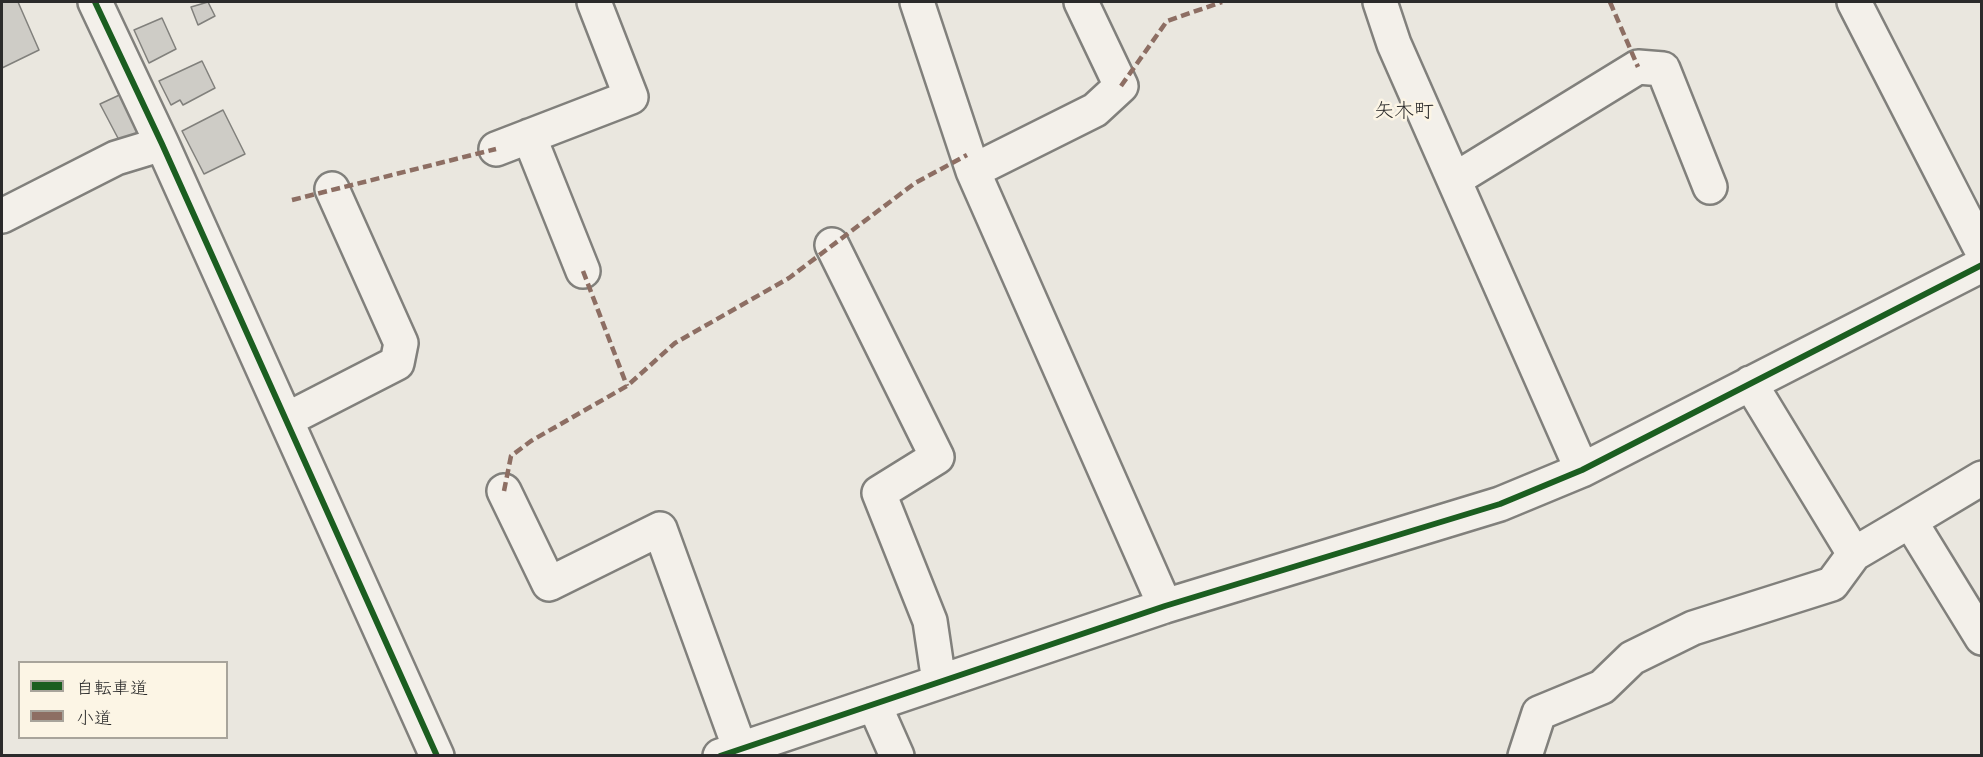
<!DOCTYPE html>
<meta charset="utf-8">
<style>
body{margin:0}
#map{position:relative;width:1983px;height:757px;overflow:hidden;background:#eae7df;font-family:Pangolin,"Klee One",sans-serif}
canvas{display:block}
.frame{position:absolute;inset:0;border:3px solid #2b2b2b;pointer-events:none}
.legend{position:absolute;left:18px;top:661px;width:210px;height:78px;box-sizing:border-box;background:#fcf5e5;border:2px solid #a8a49b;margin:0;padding:8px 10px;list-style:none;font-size:18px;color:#2b2b2b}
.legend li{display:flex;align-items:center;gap:12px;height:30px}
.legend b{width:30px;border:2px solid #a8a49b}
</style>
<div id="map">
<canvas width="1983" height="757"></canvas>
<div class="frame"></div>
<ul class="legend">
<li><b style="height:8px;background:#1b5e20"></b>自転車道</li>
<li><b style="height:8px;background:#8d6e63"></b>小道</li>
</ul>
</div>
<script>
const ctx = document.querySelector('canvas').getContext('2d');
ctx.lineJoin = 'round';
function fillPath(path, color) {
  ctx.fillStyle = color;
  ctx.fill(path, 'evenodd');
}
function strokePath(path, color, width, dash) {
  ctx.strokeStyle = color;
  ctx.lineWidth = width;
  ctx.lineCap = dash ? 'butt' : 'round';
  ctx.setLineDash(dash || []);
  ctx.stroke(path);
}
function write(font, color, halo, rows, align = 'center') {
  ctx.font = font + ' Pangolin,"Klee One",sans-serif';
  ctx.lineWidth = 5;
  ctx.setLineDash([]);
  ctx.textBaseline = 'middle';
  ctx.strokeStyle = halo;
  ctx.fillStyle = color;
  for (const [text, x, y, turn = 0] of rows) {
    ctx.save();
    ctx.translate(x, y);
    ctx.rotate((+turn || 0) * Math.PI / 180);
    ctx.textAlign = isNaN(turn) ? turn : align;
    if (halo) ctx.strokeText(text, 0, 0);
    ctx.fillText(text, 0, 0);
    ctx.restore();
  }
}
const building = new Path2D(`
 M2 2H18L39 50 2 68Z
 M208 2 215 16 198 25 191 7Z
 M162 18 176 49 149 63 134 30Z
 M202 61 215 88 183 105 180 100 171 105 159 81Z
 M128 91 146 129 120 142 100 104Z
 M223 110 245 154 204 174 182 131Z`);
fillPath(building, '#ceccc6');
strokePath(building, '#81807c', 1.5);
const minor = new Path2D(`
 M95 2 162 144 437 756
 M917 2 973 171 1165 606
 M1380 2 1394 44 1582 470
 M1854 2 1982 251
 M529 136 583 271
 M496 149 631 97 594 2
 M973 171 1095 110 1121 86 1081 2
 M1454 180 1638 67 1663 69 1710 187
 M2 216 116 158 162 144
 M832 245 937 457 879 493 930 621 939 682
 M286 420 397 363 401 343 332 189
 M504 491 549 584 660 529 740 749
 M1910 521 1982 478
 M1854 554 1910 521 1982 638
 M874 704 897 756
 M720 756 1165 606 1500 504 1582 470 1982 265
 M1525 756 1539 713 1602 687 1632 658 1693 628 1832 584 1854 554 1750 383`);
strokePath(minor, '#81807c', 38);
strokePath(minor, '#f3f0ea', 33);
strokePath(new Path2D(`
 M1610 2 1638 67
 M1121 86 1167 21 1222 2
 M292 200 496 149
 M583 271 627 386
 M504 491 511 456 531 441 627 386 675 343 789 278 915 183 967 155`), '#8d6e63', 4.5, [9, 4.5]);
strokePath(new Path2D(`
 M95 2 162 144 437 756
 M720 756 1165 606 1500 504 1582 470 1982 265`), '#1b5e20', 6);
write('20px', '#2b2b2b', '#fcf5e5', [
 ["矢木町",1404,112]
]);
</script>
